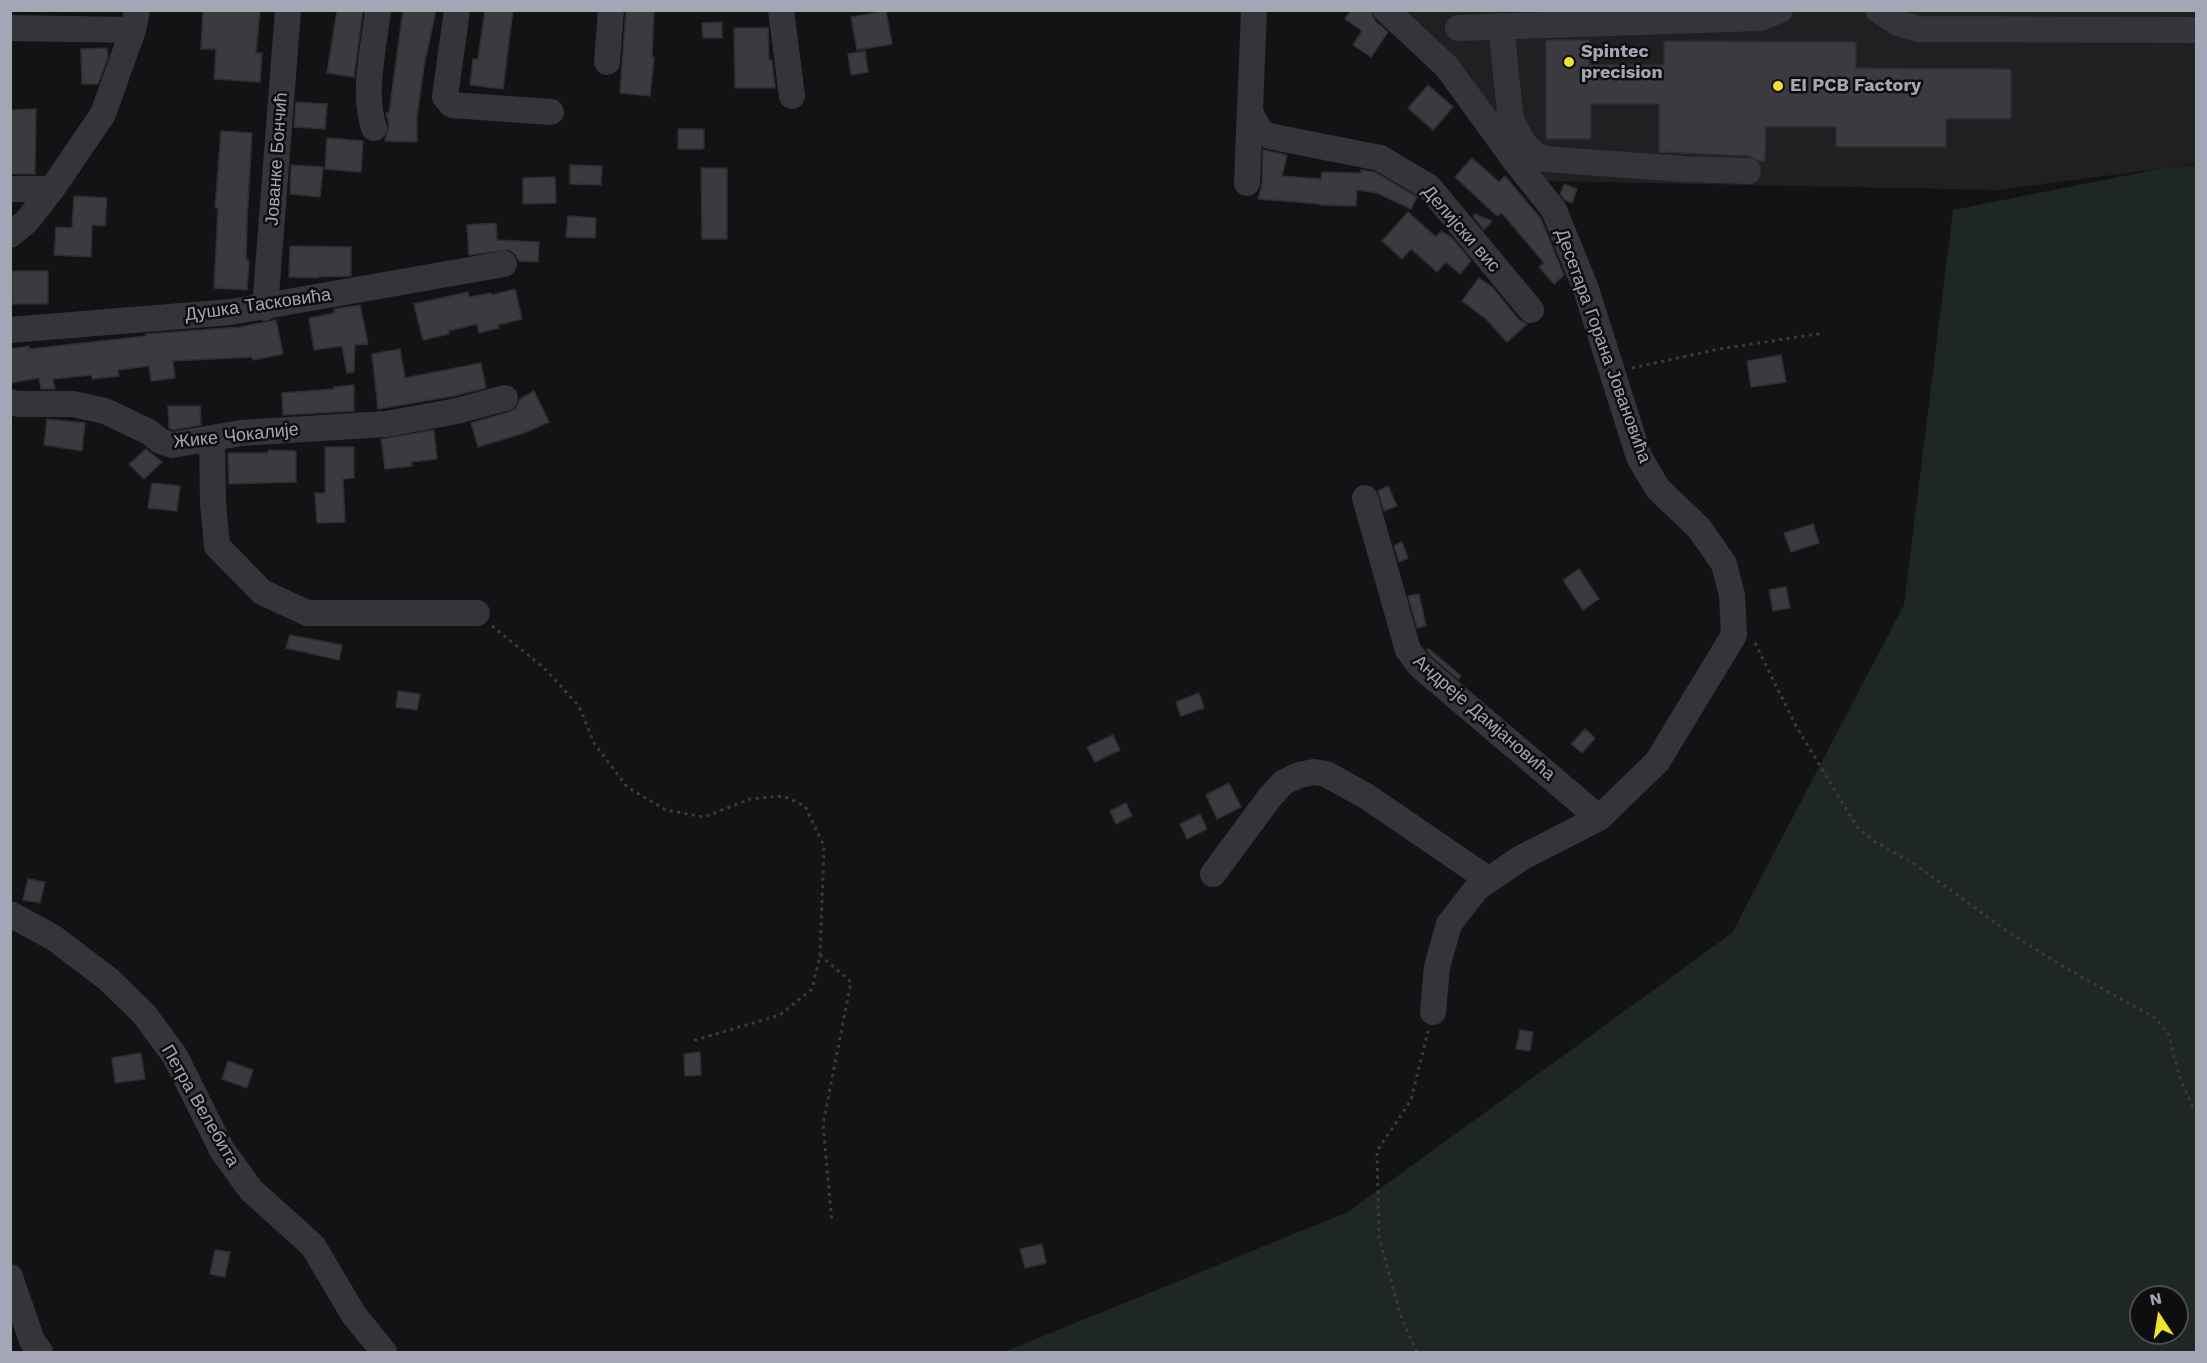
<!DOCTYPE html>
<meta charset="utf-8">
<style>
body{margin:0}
#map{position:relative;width:2207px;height:1363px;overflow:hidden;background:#131315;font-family:"Work Sans",sans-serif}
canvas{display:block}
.frame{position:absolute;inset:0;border:12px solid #a5a6b5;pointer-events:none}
.north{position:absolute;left:2129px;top:1285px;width:60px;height:60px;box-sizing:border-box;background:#0e0e10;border:2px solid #4a4b52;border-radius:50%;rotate:348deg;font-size:16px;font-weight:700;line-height:24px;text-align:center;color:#a5a6b5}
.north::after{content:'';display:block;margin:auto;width:21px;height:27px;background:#f0e030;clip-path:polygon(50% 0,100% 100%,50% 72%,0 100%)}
</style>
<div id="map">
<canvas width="2207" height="1363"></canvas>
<div class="frame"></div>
<div class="north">N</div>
</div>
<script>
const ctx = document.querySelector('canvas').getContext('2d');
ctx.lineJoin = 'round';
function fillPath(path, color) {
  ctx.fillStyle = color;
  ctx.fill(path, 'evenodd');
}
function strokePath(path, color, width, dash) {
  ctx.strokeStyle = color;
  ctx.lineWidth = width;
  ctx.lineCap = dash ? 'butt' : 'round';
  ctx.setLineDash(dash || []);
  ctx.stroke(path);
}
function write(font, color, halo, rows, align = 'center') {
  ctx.font = font + ' "Work Sans",sans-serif';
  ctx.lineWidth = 5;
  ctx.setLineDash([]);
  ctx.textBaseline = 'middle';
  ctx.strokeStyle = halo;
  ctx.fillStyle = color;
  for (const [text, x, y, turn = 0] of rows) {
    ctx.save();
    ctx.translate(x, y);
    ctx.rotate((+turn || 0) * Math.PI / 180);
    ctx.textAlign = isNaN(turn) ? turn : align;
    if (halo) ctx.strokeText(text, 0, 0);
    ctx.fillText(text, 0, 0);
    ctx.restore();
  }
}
fillPath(new Path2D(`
 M1401 11H2196V164L1998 190 1545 181Z`), '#201f22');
fillPath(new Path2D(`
 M2196 165V1352H1004L1348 1212 1732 933 1904 605 1953 210 2164 168ZM2141 1297H2177V1333H2141Z`), '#1f2722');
const building = new Path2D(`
 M203 10H260L256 53H262L260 82 214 79 216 49H201Z
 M337 10H363L354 77 327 73Z
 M403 10H436L424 66 417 117V142L385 141 389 125 386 113H389Z
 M485 10H513L503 89 470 85 473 59H478Z
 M626 10H654L652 57H654L650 96 620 93Z
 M1351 10H1371L1375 21 1388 32 1371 57 1353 45 1362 31 1345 19Z
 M886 11 892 44 857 50 851 17Z
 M722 22V38H703L702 23Z
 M734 28H768L769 60H772L775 88H735Z
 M1546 40H1589V65H1664V41L1856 42V68L2011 69V119H1946V147H1836V127H1766L1765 161H1759L1748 156 1659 152V104H1591V139H1546Z
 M107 48 108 57 98 84H82L81 49Z
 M865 51 868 72 851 75 848 54Z
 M1428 85 1453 107 1433 130 1408 108Z
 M296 102 327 104 325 129 294 127Z
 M36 109 35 174H10V110Z
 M678 129H704V149H678Z
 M221 131 252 133 247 220 246 260H249L247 290 214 288 218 208H215Z
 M327 138 363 141 361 172 325 169Z
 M1263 150 1287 155 1282 176 1321 179 1322 172 1361 173V170L1375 172 1417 197 1411 209 1377 193 1357 190 1356 206 1320 205 1321 204 1258 199 1262 184Z
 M1472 158 1499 182 1505 176 1541 219 1564 275 1554 284 1539 267 1544 263 1502 213 1497 216 1455 177Z
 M291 165 323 167 320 197 290 194Z
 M570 165 602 166 601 185 570 184Z
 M701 168H727V239H702Z
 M555 177 556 203 523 204V178Z
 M1564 184 1577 189 1572 203 1565 200 1560 194Z
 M74 196 107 198 105 226 92 225 91 257 54 255 56 227 72 228Z
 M1408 212 1436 237 1441 231 1452 238 1471 261 1460 274 1446 262 1437 272 1411 249 1402 259 1382 241Z
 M1475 214 1492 221 1484 230 1473 216Z
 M568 216 596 218 595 238 566 237Z
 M496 223 497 240 539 242 538 262 519 261 515 254 509 250 469 255 467 225Z
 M290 246 351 247V276L318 277V278L289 277Z
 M12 271H48V304H12Z
 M1479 278 1492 287 1519 320 1527 324 1507 342 1487 320 1462 301Z
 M515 289 522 319 498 325 499 328 479 333 477 324 448 331 449 334 423 340 414 304 468 292 469 297 491 293 492 295Z
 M360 305 368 344 355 345 354 372 347 373 342 346 314 350 309 318 335 313 334 309Z
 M276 320 283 354 253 360 252 357 173 361 175 378 151 381 149 366 118 370 119 376 92 379V375L53 379 55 389H41L39 378 10 383V349L29 346V349L146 336V334L240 327Z
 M400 349 405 378 481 363 486 388 454 396 378 409 372 354Z
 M1781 355 1786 382 1751 387 1747 361Z
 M354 385V411L283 415 282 393 334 389 333 387Z
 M534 391 549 422 524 433 478 447 471 423 509 412 516 408 520 399Z
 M168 406H200L201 425 173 430 169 428Z
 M47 419 85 423 82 451 44 445Z
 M434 430 437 459 411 462 412 466 385 469 381 439Z
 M325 447H354V478L343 479 345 522 317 523 315 493H325Z
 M146 449 162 462 144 479 129 464Z
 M268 450 296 451V482L229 484 228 453H268Z
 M152 483 180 486 177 511 148 508Z
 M1388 486 1397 506 1384 511 1378 491Z
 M1813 524 1819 543 1791 552 1784 533Z
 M1402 542 1408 558 1399 562 1394 546Z
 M1579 569 1599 599 1583 610 1563 580Z
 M1786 587 1790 608 1773 611 1769 590Z
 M1419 594 1426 626 1417 628 1408 596Z
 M290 635 342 645 339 660 286 648Z
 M1428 648 1461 676 1458 679 1431 656 1427 650Z
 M398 691 420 694 417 710 396 707Z
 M1199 693 1204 708 1181 716 1176 702Z
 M1585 729 1595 738 1582 753 1571 744Z
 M1113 735 1120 750 1095 762 1087 747Z
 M1229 783 1241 807 1217 819 1206 795Z
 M1126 803 1132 816 1116 824 1110 811Z
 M1200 814 1207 829 1187 839 1180 824Z
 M28 879 45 882 40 903 23 900Z
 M1520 1030 1533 1032 1530 1051 1516 1049Z
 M700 1052 701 1075 685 1076 684 1054Z
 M141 1053 145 1079 115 1083 112 1058Z
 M228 1061 253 1070 247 1088 222 1079Z
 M1042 1244 1046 1263 1025 1268 1020 1249Z
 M215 1250 230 1252 225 1277 210 1274Z`);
fillPath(building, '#3b3a3f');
strokePath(building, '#2e2d31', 1.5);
strokePath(new Path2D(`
 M1632 368 1719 349 1824 333
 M492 626 544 668 579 706 594 743 627 787 666 810 704 817 750 799 783 796 805 806 824 846 820 955 812 989 780 1015 692 1041
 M1755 643 1796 726 1857 827 1874 841 1916 865 2011 934 2064 967 2155 1018 2168 1033 2179 1075 2194 1110
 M820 955 851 982 823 1124 832 1223
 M1417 1352 1402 1320 1379 1238 1377 1151 1411 1100 1428 1031`), '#3a3a41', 3, [3, 4.5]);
strokePath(new Path2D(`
 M457 10 445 97 452 105 551 112
 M781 10 792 96
 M1386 10 1447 67 1516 162 1554 210 1586 289 1639 457 1658 489 1699 528 1724 564 1732 595 1734 635 1657 762 1599 818 1521 858 1477 888 1449 924 1437 967 1433 1012
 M1878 10 1898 23 1918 29 2196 30
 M1501 26 1511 121 1524 144 1534 154 1544 159 1683 169 1748 171
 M10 28 133 30
 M1458 28 1761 18 1780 10
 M607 62 611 10
 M1251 114 1260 131 1269 136 1380 158 1429 187 1531 310
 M374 128C362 92 374 48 378 10
 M1247 183 1254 10
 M10 189H52
 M10 235 27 221 52 189 103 114 133 30 137 10
 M265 308 288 10
 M10 330 231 312 504 264
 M10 402 18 404H73L105 411 149 432 160 441 172 445 241 433 386 424 457 411 505 398
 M212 439 213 503 217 546 262 592 307 613H477
 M1365 498 1408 650 1420 666 1599 818
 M1213 874 1270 797 1284 782 1299 775 1314 772 1326 774 1366 796 1489 880
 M10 914 54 938 108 979 144 1014 175 1056 222 1150 251 1190 313 1246 354 1315 384 1352
 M10 1277 32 1341 40 1352`), '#35343a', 26);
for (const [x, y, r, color] of [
 [1569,62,6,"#f0e030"],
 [1778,86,6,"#f0e030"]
]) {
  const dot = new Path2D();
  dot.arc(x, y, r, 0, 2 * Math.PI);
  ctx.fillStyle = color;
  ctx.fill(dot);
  strokePath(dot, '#0e0e10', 2);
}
write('bold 18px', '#a5a6b5', '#0e0e10', [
 ["Spintec",1581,52],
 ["precision",1581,73],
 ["EI PCB Factory",1790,86]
], 'left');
write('18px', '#a5a6b5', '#0e0e10', [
 ["Јованке Бончић",277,159,-86],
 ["Делијски вис",1461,229,49],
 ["Душка Тасковића",258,305,-8],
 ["Десетара Горана Јовановића",1603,346,70],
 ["Жике Чокалије",236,436,-6],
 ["Андреје Дамјановића",1484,718,41],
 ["Петра Велебита",200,1106,60]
]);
</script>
